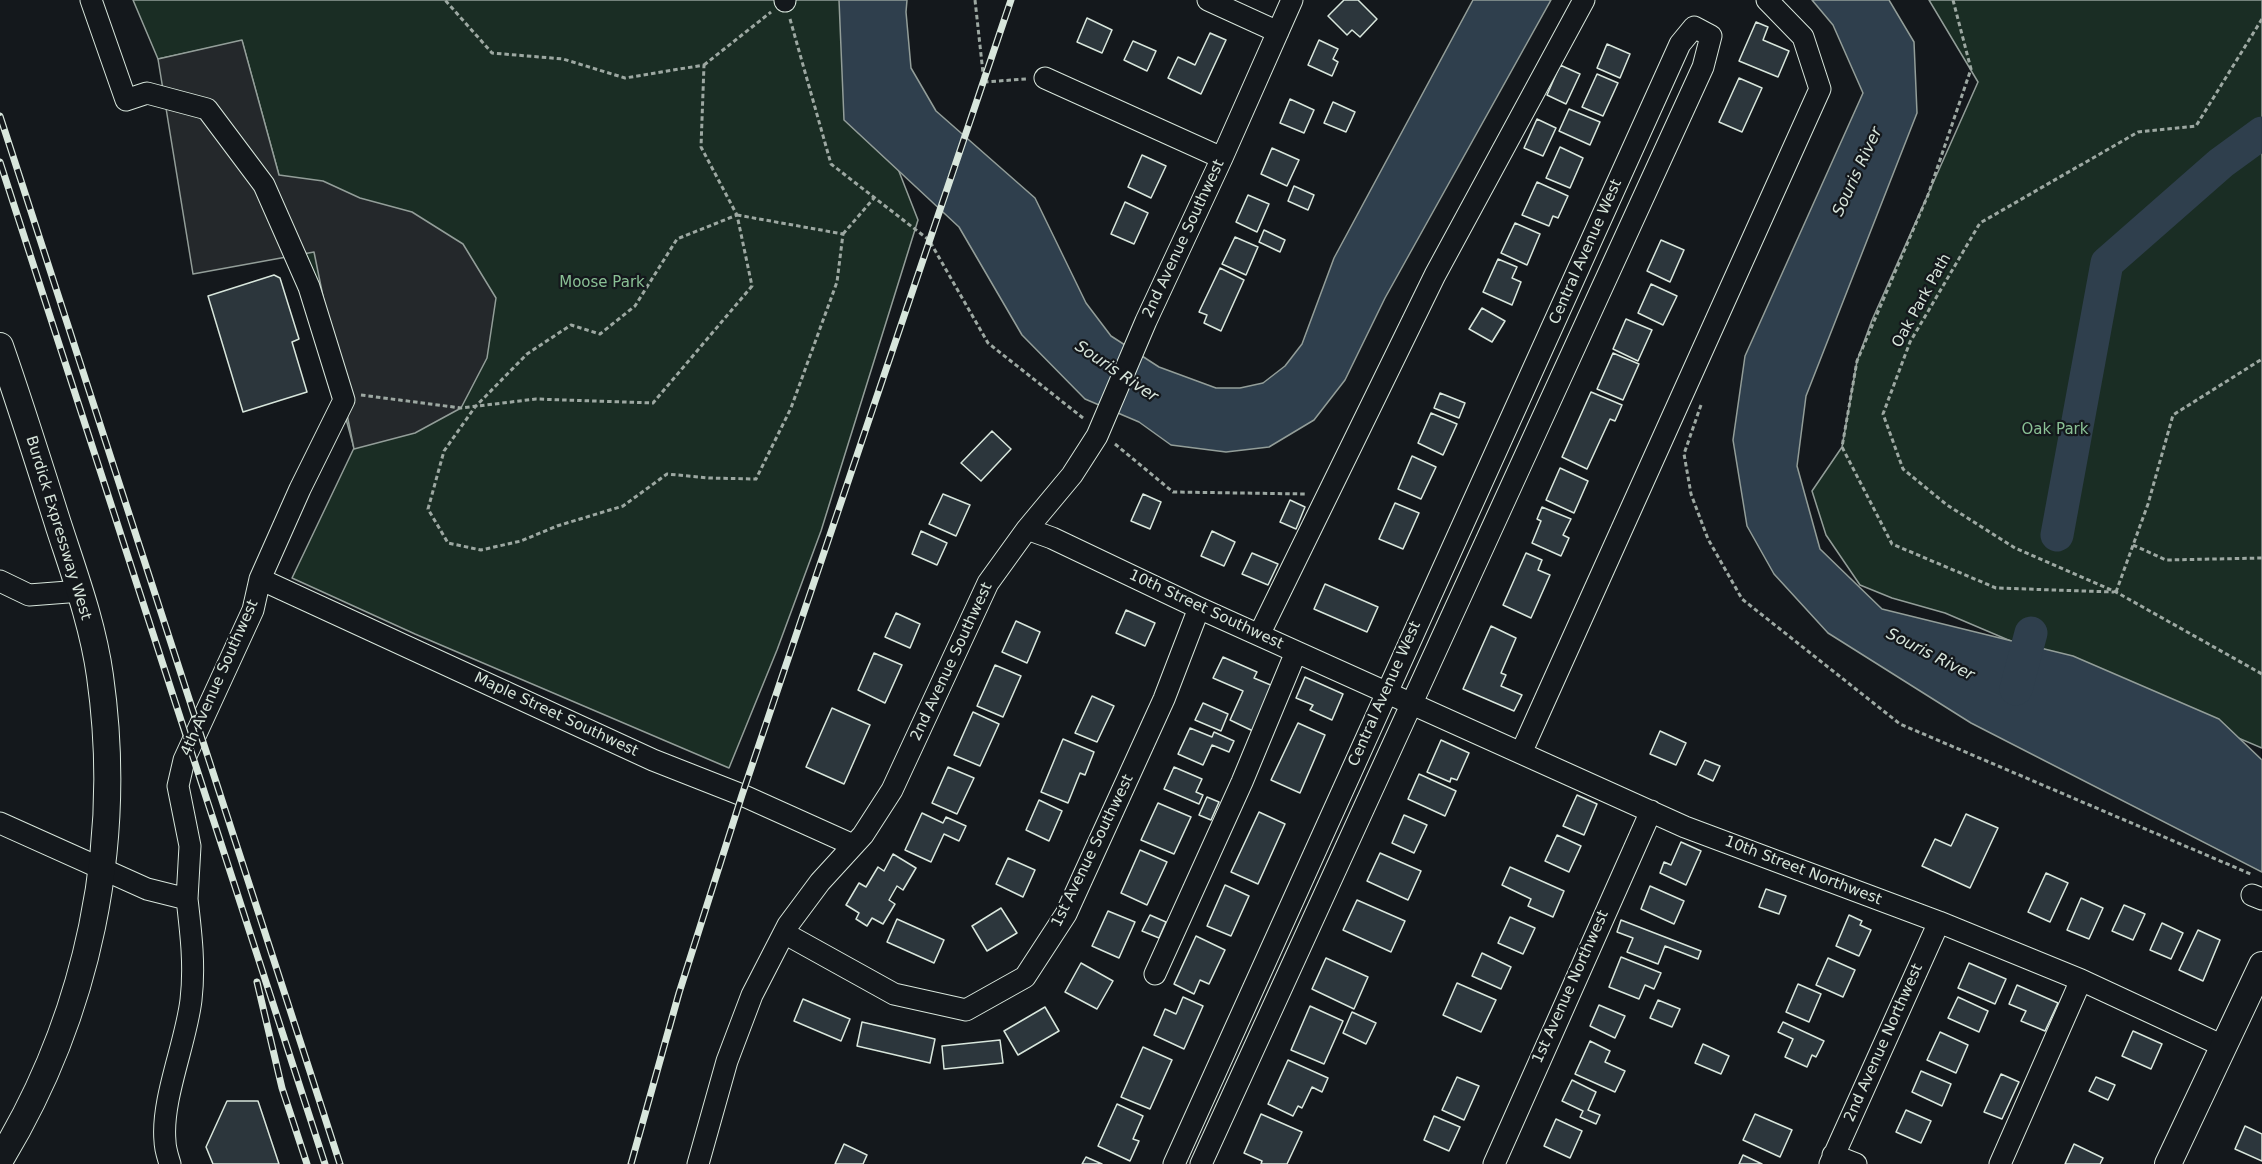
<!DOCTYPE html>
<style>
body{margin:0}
canvas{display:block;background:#14181c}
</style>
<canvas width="2262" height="1164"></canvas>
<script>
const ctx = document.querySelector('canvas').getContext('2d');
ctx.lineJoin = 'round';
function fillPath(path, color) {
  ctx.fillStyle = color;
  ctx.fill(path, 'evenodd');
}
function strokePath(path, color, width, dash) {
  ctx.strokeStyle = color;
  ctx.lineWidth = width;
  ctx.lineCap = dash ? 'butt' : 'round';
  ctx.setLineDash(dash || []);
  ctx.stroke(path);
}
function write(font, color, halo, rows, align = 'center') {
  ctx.font = font + ' "DejaVu Sans",sans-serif';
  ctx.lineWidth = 4.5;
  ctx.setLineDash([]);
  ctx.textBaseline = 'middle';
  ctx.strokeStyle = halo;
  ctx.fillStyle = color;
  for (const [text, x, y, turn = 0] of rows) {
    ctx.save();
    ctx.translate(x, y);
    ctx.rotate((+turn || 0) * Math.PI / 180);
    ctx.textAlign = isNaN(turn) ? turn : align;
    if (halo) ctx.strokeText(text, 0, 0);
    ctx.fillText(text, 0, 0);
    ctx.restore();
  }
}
const green = new Path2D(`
 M133 0H844L846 36 918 220 821 531 777 650 729 768 415 634 292 578 354 448 242 41 158 59Z
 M1929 0H2262V748L1945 613 1892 598 1860 585 1826 535 1812 491 1842 447 1857 361 1872 320 1978 82Z`);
fillPath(green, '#1a2d24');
strokePath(green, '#939e99', 1.5);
const parking = new Path2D(`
 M242 40 279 175 323 181 360 198 412 212 463 244 496 298 487 358 461 408 415 433 354 449 314 252 193 274 158 59Z`);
fillPath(parking, '#24282b');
strokePath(parking, '#939e99', 1.5);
const water = new Path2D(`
 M839 0H907L906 12 911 68 936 111 1035 198 1086 303 1111 336 1159 367 1216 388H1240L1263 383 1285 366 1302 344 1334 258 1473 0H1551L1385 298 1345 380 1314 420 1269 447 1226 452 1171 445 1139 422 1085 399 1022 335 959 227 844 120Z
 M1812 0H1889L1914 42 1917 113 1806 396 1797 466 1820 549 1882 609 2073 656 2219 719 2262 760V872L1971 723 1828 633 1774 574 1747 526 1733 440 1745 356 1863 93 1833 25Z`);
fillPath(water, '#2f3f4d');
strokePath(water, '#939e99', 1.5);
strokePath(new Path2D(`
 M2057 535 2107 263 2221 163 2262 133
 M2016 689 2031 633`), '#2f3f4d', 33);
const building = new Path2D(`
 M1344 0H1358L1377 19 1360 37 1352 30 1347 35 1328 16Z
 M1087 18 1112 30 1102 53 1077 42Z
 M1756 22 1768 27 1763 40 1789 51 1778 77 1739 61Z
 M1210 33 1226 40 1201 94 1168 78 1178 57 1195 65Z
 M1319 40 1338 49 1333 59 1338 62 1332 76 1308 65Z
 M1133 41 1156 51 1147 71 1124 60Z
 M1607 44 1630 54 1620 78 1597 68Z
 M1560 65 1580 74 1566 104 1547 95Z
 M1597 74 1618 83 1603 116 1582 107Z
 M1739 78 1762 88 1742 132 1719 122Z
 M1290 99 1314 110 1304 133 1280 123Z
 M1333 102 1355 112 1346 132 1324 123Z
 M1569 109 1600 122 1590 145 1559 131Z
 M1537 119 1556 128 1543 156 1524 148Z
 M1560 147 1583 158 1570 188 1546 178Z
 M1272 148 1299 160 1287 186 1261 174Z
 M1142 155 1166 166 1151 198 1128 187Z
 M1537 182 1568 196 1558 218 1553 216 1549 226 1522 215Z
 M1294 186 1314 195 1308 210 1288 201Z
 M1248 195 1269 204 1257 232 1236 222Z
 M1125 202 1148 213 1134 244 1111 234Z
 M1515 223 1540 234 1527 265 1501 253Z
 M1264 230 1285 240 1280 252 1259 242Z
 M1235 237 1258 247 1246 275 1222 264Z
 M1661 240 1684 250 1670 282 1647 271Z
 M1498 259 1517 267 1512 278 1521 282 1512 305 1483 292Z
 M1220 268 1244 280 1221 331 1204 323 1207 315 1199 312Z
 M274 275 280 278 299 339 292 342 307 392 243 412 208 296Z
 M1651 284 1677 296 1663 325 1638 313Z
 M1482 308 1505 321 1492 342 1469 329Z
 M1626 319 1652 330 1638 361 1613 349Z
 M1613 353 1639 364 1623 400 1597 389Z
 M1591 392 1622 405 1615 421 1610 419 1587 469 1562 457Z
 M1440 393 1465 403 1459 418 1434 408Z
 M1431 413 1457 424 1443 455 1418 443Z
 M992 431 1011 449 981 481 961 463Z
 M1412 456 1436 467 1421 499 1398 489Z
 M1560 468 1588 481 1574 513 1546 500Z
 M943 494 970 505 956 536 929 524Z
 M1143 494 1161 502 1150 529 1131 521Z
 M1290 500 1305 507 1296 529 1280 522Z
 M1395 503 1419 513 1403 549 1379 539Z
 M1542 507 1571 519 1563 535 1569 538 1561 556 1532 543 1541 521 1537 519Z
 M921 531 947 543 937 565 912 554Z
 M1212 531 1235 542 1224 566 1201 556Z
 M1252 553 1278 564 1268 585 1242 574Z
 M1526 553 1542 560 1538 570 1550 575 1531 618 1503 605Z
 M1325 584 1378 607 1367 632 1314 609Z
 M1126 610 1155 623 1145 646 1116 633Z
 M896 613 920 624 910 648 885 637Z
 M1016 621 1040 632 1027 663 1002 652Z
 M1491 626 1516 638 1501 673 1506 675 1501 686 1522 695 1514 711 1463 689Z
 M874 653 902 665 885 703 858 690Z
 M1223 657 1257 672 1254 678 1273 686 1253 731 1230 720 1243 691 1213 678Z
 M995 665 1021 676 1003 717 977 706Z
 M1305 677 1343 694 1332 720 1310 710 1313 705 1296 698Z
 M1092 696 1114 706 1097 742 1075 733Z
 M1203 703 1228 714 1221 731 1195 720Z
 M832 708 870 725 844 784 806 767Z
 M973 712 999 724 980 766 954 755Z
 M1298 723 1325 735 1300 793 1271 780Z
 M1190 728 1212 737 1214 732 1234 741 1229 752 1212 745 1203 765 1178 754Z
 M1660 731 1686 743 1676 765 1650 754Z
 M1063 739 1094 752 1085 775 1080 773 1068 803 1041 792Z
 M1441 740 1469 753 1457 780 1451 778 1450 782 1427 772Z
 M1705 760 1720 766 1713 781 1698 774Z
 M948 767 974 778 957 814 932 803Z
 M1174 767 1202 779 1196 792 1203 795 1199 804 1164 789Z
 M1419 774 1456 791 1445 816 1408 799Z
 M1577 795 1597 804 1584 835 1563 826Z
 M1207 797 1219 802 1211 820 1199 815Z
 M1039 800 1062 811 1049 841 1026 830Z
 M1158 803 1191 817 1174 854 1141 840Z
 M1259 812 1285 824 1258 884 1231 872Z
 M922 813 943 823 946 817 966 826 959 841 944 834 931 862 905 850Z
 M1966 814 1998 828 1970 888 1922 866 1935 839 1951 846Z
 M1404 815 1427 825 1414 853 1392 843Z
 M1557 835 1581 846 1569 872 1545 861Z
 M1681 842 1701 851 1686 885 1660 873 1664 862 1671 865Z
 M1140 850 1167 862 1147 905 1121 893Z
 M1380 853 1421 871 1408 900 1367 881Z
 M893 854 916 868 903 890 897 886 889 900 895 904 883 924 872 918 867 926 856 919 859 913 846 905 859 883 866 887 878 867 884 871Z
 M1008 858 1035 870 1023 897 996 884Z
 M1510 867 1564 891 1553 917 1528 906 1531 899 1502 885Z
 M2046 873 2068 883 2050 922 2028 912Z
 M1225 885 1249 896 1231 936 1207 926Z
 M1650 886 1684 901 1674 924 1641 909Z
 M1766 889 1786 896 1779 914 1759 907Z
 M2081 898 2103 908 2089 939 2067 930Z
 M1357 900 1405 921 1391 952 1343 930Z
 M2124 905 2145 914 2133 940 2112 931Z
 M1001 908 1017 933 987 951 972 926Z
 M1108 911 1135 922 1119 958 1092 946Z
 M1150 915 1166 922 1159 938 1142 931Z
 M1849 915 1862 921 1860 925 1871 930 1859 956 1836 946Z
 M1510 917 1535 928 1523 954 1498 943Z
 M897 919 944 940 934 963 887 942Z
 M1621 920 1701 951 1698 959 1665 946 1658 964 1627 952 1633 938 1617 932Z
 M2162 923 2183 933 2171 959 2150 950Z
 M2198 930 2220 940 2203 981 2179 970Z
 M1196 936 1225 950 1209 984 1200 980 1194 994 1174 984Z
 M1482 953 1511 967 1501 989 1472 976Z
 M1621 957 1661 973 1654 989 1645 985 1639 999 1609 987Z
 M1326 958 1368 977 1354 1009 1312 989Z
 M1828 958 1855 970 1843 997 1816 985Z
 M1081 963 1113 981 1097 1009 1065 992Z
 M1969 963 2006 979 1995 1004 1958 988Z
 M1457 983 1496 1000 1481 1032 1443 1015Z
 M1798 984 1821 994 1809 1022 1786 1012Z
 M2017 985 2058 1003 2045 1031 2021 1021 2026 1011 2009 1004Z
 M1183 997 1203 1006 1184 1049 1154 1035 1165 1009 1176 1014Z
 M1958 997 1988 1011 1979 1032 1948 1018Z
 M803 999 850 1019 841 1041 794 1021Z
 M1658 1000 1680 1009 1672 1027 1650 1018Z
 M1599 1005 1625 1016 1615 1038 1590 1026Z
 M1310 1006 1343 1021 1324 1064 1291 1050Z
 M1045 1007 1059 1031 1018 1055 1004 1031Z
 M1352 1012 1376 1023 1366 1044 1343 1033Z
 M862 1022 935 1039 930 1063 857 1046Z
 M1783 1022 1824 1041 1816 1057 1812 1055 1807 1067 1785 1057 1793 1039 1778 1032Z
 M2133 1031 2162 1044 2151 1069 2122 1056Z
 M1940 1032 1968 1045 1956 1073 1927 1060Z
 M1000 1040 1003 1063 944 1069 942 1046Z
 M1590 1041 1610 1051 1605 1062 1625 1071 1615 1092 1575 1074Z
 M1703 1044 1729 1056 1721 1074 1695 1063Z
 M1143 1047 1172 1060 1150 1109 1121 1097Z
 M1288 1060 1328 1078 1322 1092 1312 1087 1302 1108 1298 1106 1293 1116 1268 1104Z
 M1921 1071 1951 1084 1942 1106 1912 1092Z
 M2001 1074 2019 1082 2002 1119 1984 1112Z
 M1457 1077 1479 1086 1464 1120 1442 1110Z
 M2096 1077 2115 1085 2108 1100 2089 1091Z
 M1572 1080 1596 1092 1588 1110 1600 1115 1596 1124 1580 1117 1583 1111 1562 1101Z
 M227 1101H258L279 1164H213L206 1147Z
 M1117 1104 1143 1116 1133 1139 1139 1141 1130 1161 1098 1146Z
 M1906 1110 1931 1121 1921 1143 1896 1132Z
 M1261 1114 1302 1132 1287 1164H1261L1262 1161 1244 1153Z
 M1755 1114 1792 1130 1780 1157 1743 1140Z
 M1434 1116 1460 1127 1449 1151 1424 1140Z
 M1556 1119 1582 1131 1570 1158 1544 1146Z
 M2245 1126 2262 1134V1161L2235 1149Z
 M844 1144 867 1155 863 1164H835Z
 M2074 1144 2103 1158 2100 1164H2065Z
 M1743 1155 1762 1164H1739Z
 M1086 1157 1102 1164H1082Z`);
fillPath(building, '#2c363c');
strokePath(building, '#d8e6dc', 1.5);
const minor = new Path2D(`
 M91 0 126 100 147 93 207 109 264 185 309 287 344 400 300 489 260 579 253 610 184 760 178 786 190 846 187 899
 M1208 0 1278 32
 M785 1V0
 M1045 78 1222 158
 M1027 529 1052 538 1199 608 1685 827 1939 922 2081 980 2223 1046
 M260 579 653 760 742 795 853 845
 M0 581 29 595 81 591
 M1259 635 1435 275 1584 0
 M1521 753 1820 89 1803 37 1767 0
 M0 823 147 889 187 899C191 933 195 966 191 1000 186 1043 161 1100 165 1141 165 1149 168 1157 170 1164
 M2252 895 2262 899
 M784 933 894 994 966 1010 1025 977 1066 914 1164 699 1199 608
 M1155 974 1242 782 1296 652
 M1833 1155 1856 1164
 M698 1164 727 1061 752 995 788 925 820 882 863 835 892 790 988 583 1027 529 1072 475 1097 436 1146 321 1222 158 1292 0
 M1174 1164 1680 44 1694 27 1711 36 1703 67C1534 432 1371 799 1201 1164
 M1494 1164 1651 811
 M1830 1164 1939 922
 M2000 1164 2081 980`);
const major = new Path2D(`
 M0 346C21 406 40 467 59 527 75 576 93 625 100 676 124 845 88 1015 0 1160
 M2168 1164 2262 965`);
strokePath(minor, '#d8e6dc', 23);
strokePath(major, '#d8e6dc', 28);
strokePath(new Path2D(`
 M975 0 984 82 1026 79
 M1953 0 1971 69 1928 195 1857 361 1842 447 1892 544 1996 588 2114 592
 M790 19 831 164 929 240 988 343 1083 418
 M2262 19 2196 126 2138 132 1980 223 1910 342 1883 414 1903 469 1947 505 2015 548 2116 592 2262 674
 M704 65 771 12
 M737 215 843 234 837 282 791 408 756 479 709 478 667 474 623 506 557 526 521 541 481 550 448 543 428 509 444 451 475 407 527 354 571 325 600 334 635 306 677 239Z
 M843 234 874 198
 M361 395 461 408 536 399 653 403 752 286 737 215 701 147 704 65 625 78 563 59 492 53 445 0
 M1701 405 1684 454 1691 494 1708 539 1742 599 1900 724 2253 875
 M1115 444 1173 492 1307 494
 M2133 545 2166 560 2262 558
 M2116 592 2148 504 2173 415 2262 359`), '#9da8a2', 3, [4.5, 3]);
strokePath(minor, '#14181c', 21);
strokePath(major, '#14181c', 26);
const rail = new Path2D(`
 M0 116 340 1164
 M0 162 325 1164
 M257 982 282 1088 307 1164
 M631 1164 679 993 742 795 1011 0`);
strokePath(rail, '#d8e6dc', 7);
strokePath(rail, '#14181c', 4.5, [14]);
write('15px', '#d8e6dc', '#14181c', [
 ["2nd Avenue Southwest",1184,239,-65],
 ["Central Avenue West",1586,252,-66],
 ["Oak Park Path",1922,301,-61],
 ["Burdick Expressway West",58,528,73],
 ["10th Street Southwest",1206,610,25],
 ["2nd Avenue Southwest",952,662,-65],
 ["4th Avenue Southwest",220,678,-66],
 ["Central Avenue West",1385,694,-66],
 ["Maple Street Southwest",556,715,25],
 ["1st Avenue Southwest",1093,851,-64],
 ["10th Street Northwest",1803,871,21],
 ["1st Avenue Northwest",1571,987,-66],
 ["2nd Avenue Northwest",1884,1043,-66]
]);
write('15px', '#8ac095', '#14181c', [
 ["Moose Park",602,283],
 ["Oak Park",2055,430]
]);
write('italic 16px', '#d8e6dc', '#14181c', [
 ["Souris River",1858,172,-65],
 ["Souris River",1116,372,34],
 ["Souris River",1930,655,27]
]);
</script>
